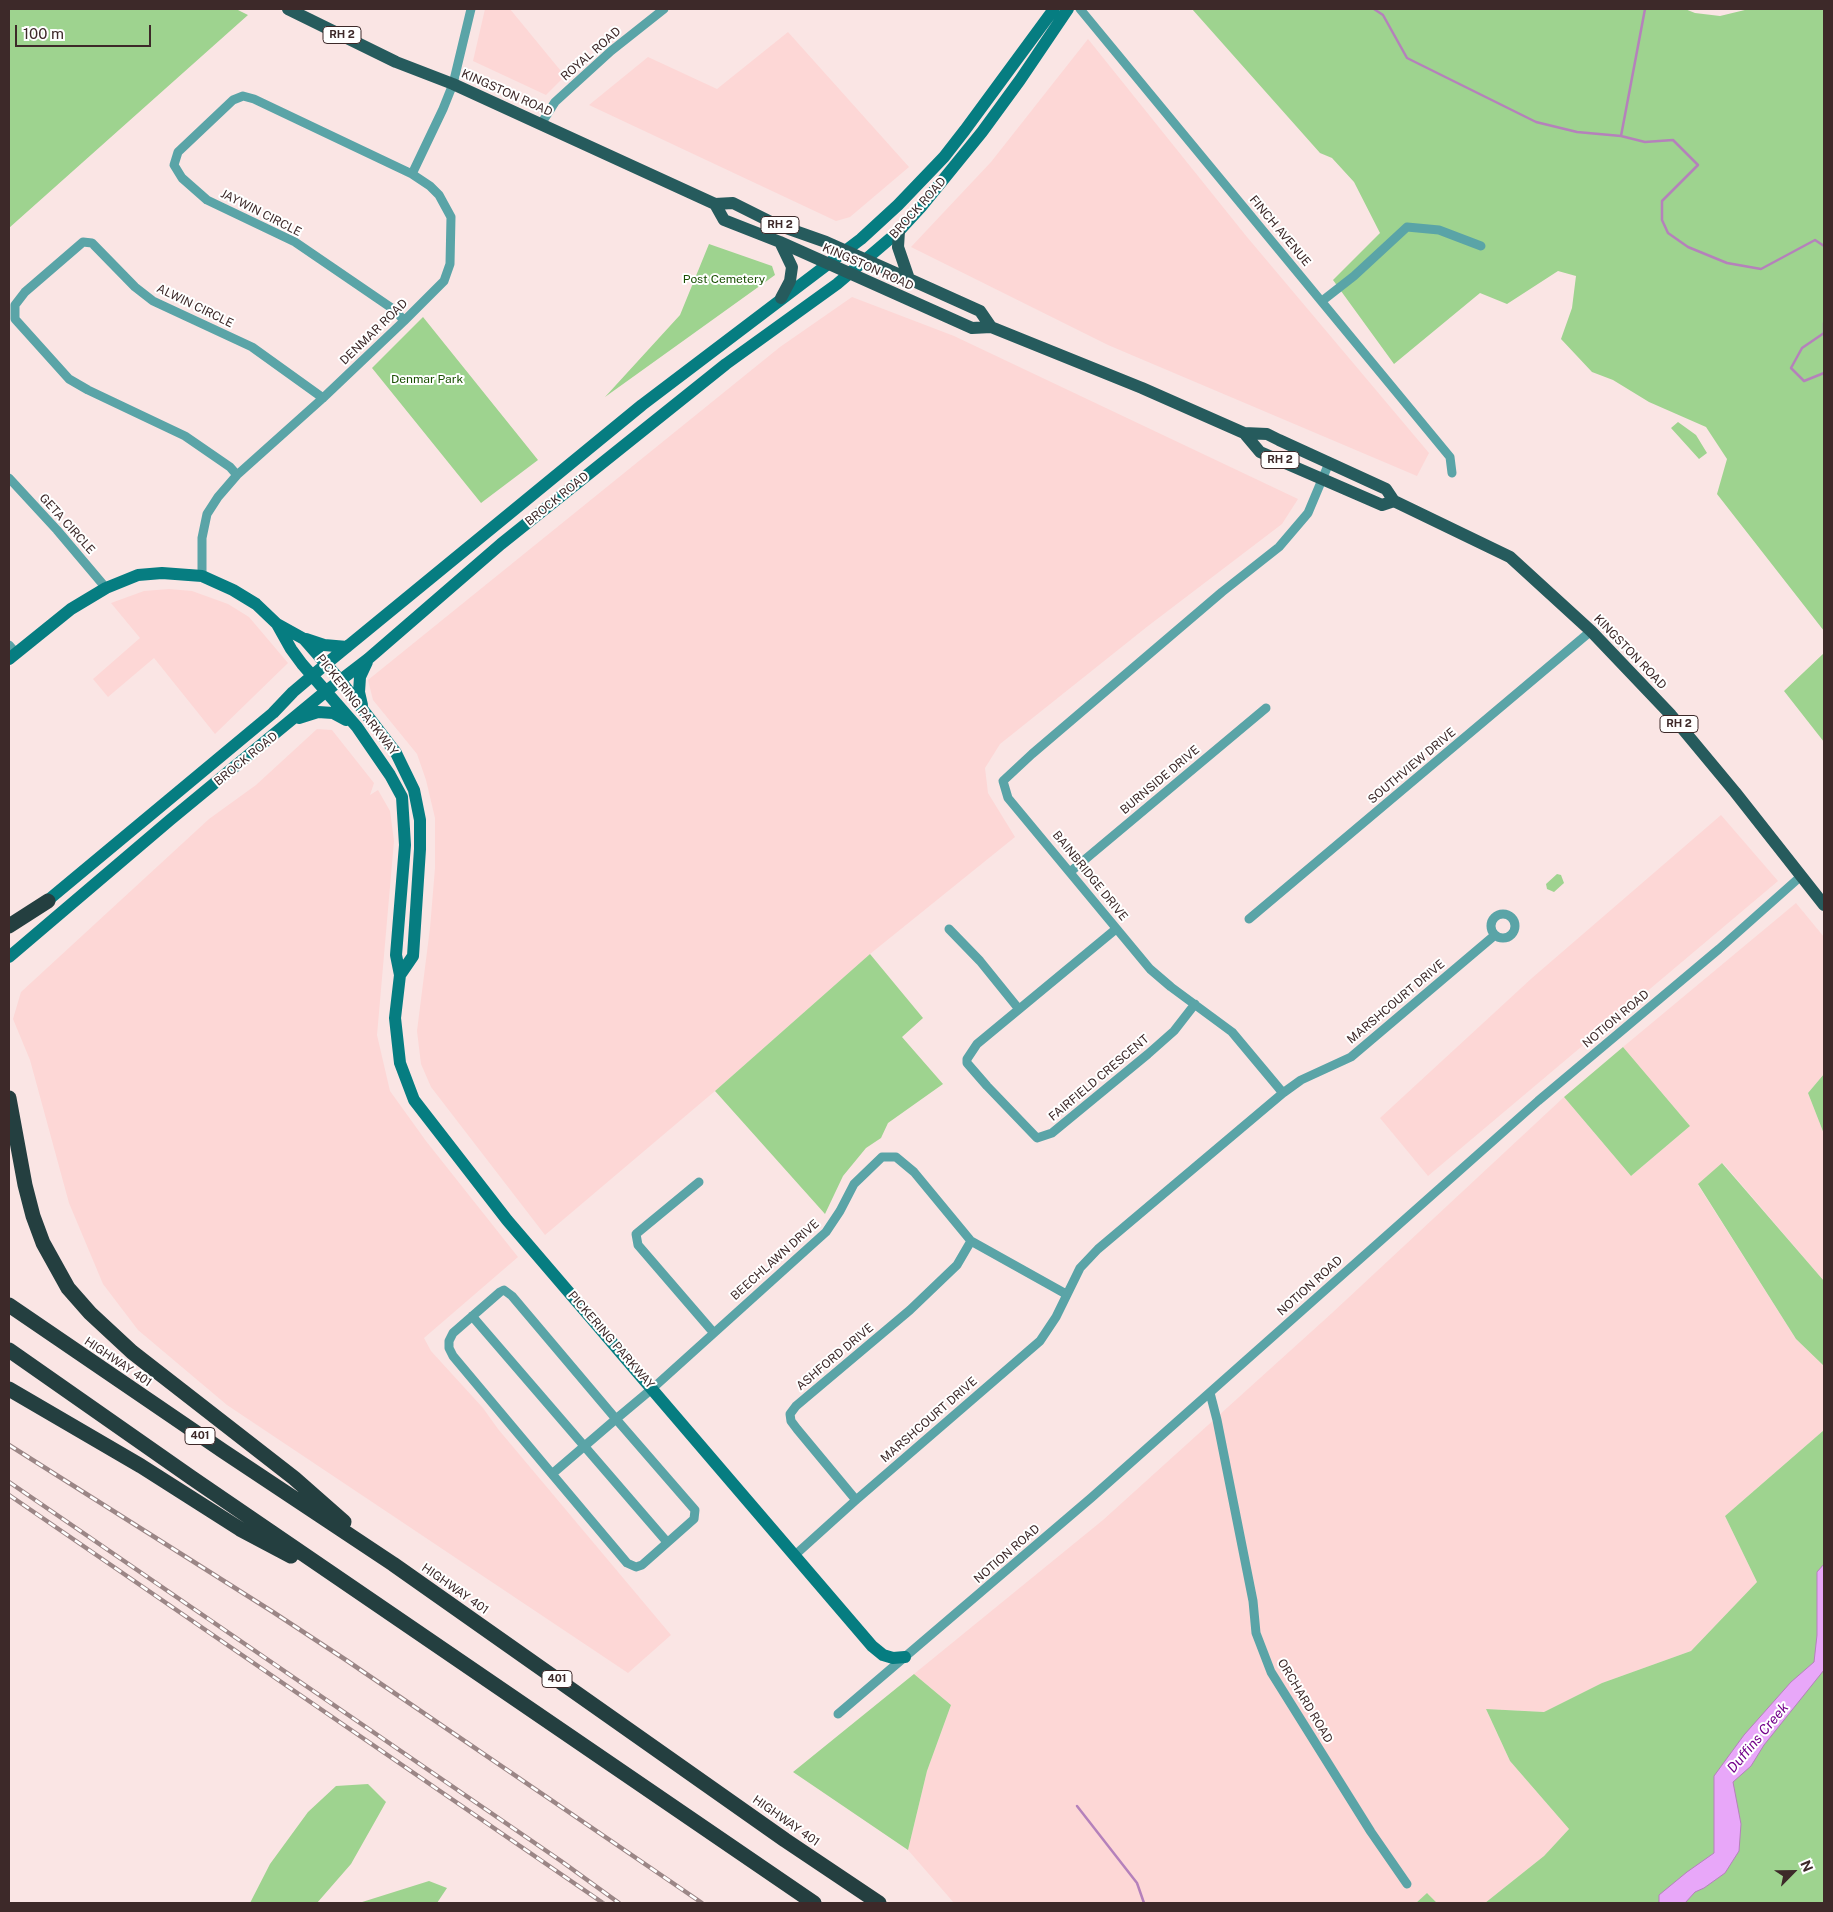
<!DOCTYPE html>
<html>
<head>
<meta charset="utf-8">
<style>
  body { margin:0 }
  #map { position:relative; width:1833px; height:1912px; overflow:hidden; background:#fae5e4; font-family:"Public Sans",sans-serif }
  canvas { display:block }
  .frame { position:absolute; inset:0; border:10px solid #3d2929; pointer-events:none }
  .north { position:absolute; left:1768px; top:1847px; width:50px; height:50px; -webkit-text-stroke:4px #fff; paint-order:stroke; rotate:67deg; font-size:14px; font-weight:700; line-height:20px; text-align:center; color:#3d2929 }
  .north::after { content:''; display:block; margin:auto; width:18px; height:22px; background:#3d2929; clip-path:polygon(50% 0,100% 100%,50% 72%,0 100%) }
  .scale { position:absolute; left:15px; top:25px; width:136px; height:22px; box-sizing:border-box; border:2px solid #3d2929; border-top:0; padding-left:6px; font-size:15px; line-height:18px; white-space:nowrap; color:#3d2929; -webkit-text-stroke:4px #fff; paint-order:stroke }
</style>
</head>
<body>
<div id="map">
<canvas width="1833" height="1912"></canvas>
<div class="frame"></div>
<div class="north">N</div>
<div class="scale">100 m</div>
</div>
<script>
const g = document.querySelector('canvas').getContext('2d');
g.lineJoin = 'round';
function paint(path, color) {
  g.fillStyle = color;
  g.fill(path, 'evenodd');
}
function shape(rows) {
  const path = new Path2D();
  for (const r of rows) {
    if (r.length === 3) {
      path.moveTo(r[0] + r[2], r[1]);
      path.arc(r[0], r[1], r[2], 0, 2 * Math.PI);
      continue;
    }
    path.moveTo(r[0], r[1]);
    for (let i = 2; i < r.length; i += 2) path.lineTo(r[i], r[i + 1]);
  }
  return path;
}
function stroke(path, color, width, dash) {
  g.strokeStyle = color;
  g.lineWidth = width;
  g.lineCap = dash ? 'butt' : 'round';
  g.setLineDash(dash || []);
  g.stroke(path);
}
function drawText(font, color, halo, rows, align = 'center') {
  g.font = font + ' "Public Sans",sans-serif';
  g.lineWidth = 4;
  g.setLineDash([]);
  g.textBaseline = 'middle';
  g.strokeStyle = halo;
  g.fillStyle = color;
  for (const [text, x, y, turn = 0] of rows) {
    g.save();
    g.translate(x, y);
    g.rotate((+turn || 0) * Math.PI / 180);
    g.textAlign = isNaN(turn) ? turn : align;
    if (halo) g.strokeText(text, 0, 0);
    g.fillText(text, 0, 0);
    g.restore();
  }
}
paint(shape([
  [485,9,510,9,565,76,546,95,473,61],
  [788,32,909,167,850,217,836,221,589,105,648,57,717,89],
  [1088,39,1247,237,1429,453,1417,476,1108,345,911,247,991,162],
  [852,297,954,336,1298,499,1282,524,1148,626,1000,744,985,768,988,793,1015,837,870,954,715,1091,545,1235,431,1087,421,1064,417,1031,430,928,435,868,435,818,426,780,417,754,373,700,368,680,780,347],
  [169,589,192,591,228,604,249,617,288,663,215,734,154,658,108,697,93,679,140,638,111,603,144,591],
  [317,729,332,730,374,783,370,795,378,790,390,811,394,841,377,1035,390,1091,426,1141,518,1257,424,1338,431,1351,483,1408,498,1429,671,1635,628,1673,227,1405,138,1330,103,1284,69,1203,30,1060,13,1019,21,992,209,819,256,785],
  [1721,815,1778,881,1428,1176,1380,1118,1532,978],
  [1796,903,1824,937,1824,1074,1808,1093,1824,1134,1824,1281,1723,1163,1698,1185,1796,1339,1824,1366,1824,1430,1725,1516,1757,1582,1691,1651,1602,1683,1544,1712,1486,1709,1510,1761,1569,1829,1544,1856,1485,1903,1437,1903,1427,1893,1416,1903,954,1903,908,1850,927,1771,951,1705,914,1674,1103,1520,1332,1313,1564,1097,1631,1176,1690,1126,1623,1047]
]), '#fdd7d6');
paint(shape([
  [9,9,236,9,248,15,9,228],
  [1192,9,1685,9,1695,13,1720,16,1749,9,1824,9,1824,631,1717,494,1727,459,1706,427,1649,402,1613,380,1592,372,1561,339,1572,308,1576,276,1558,271,1507,304,1480,293,1394,364,1333,280,1380,233,1354,182,1332,158,1320,153],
  [709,244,772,266,775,275,605,397,680,315],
  [423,317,538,460,481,503,372,368],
  [1678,422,1696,435,1707,453,1699,459,1671,428],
  [1824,653,1824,742,1784,691],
  [1557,874,1561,875,1564,883,1554,892,1547,889,1546,884],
  [870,954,923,1018,902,1037,943,1084,888,1123,881,1138,866,1148,843,1176,825,1214,715,1091],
  [1623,1047,1690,1126,1631,1176,1564,1097],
  [1824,1074,1824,1134,1808,1093],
  [1722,1163,1824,1281,1824,1366,1796,1339,1698,1184],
  [1824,1430,1824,1903,1485,1903,1544,1856,1569,1829,1510,1761,1486,1709,1544,1712,1602,1683,1691,1651,1757,1582,1725,1516],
  [914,1674,951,1705,927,1771,908,1850,793,1772],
  [368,1784,386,1802,351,1864,317,1903,250,1903,270,1864,308,1812,336,1786],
  [429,1881,447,1888,437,1903,359,1903],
  [1427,1893,1437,1903,1416,1903]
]), '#9ed38f');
const water = shape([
  [1824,1564,1824,1670,1764,1745,1751,1766,1733,1782,1741,1824,1739,1851,1725,1873,1704,1888,1695,1892,1685,1903,1659,1903,1659,1895,1687,1872,1714,1853,1714,1776,1744,1735,1791,1682,1814,1662,1817,1635,1817,1572,1824,1564]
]);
paint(water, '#e8a7f9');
stroke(water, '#b581bb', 1);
stroke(shape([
  [1374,9,1383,15,1407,58,1536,122,1577,132,1621,136,1645,142,1673,140,1698,165,1662,201,1662,220,1668,233,1688,247,1727,263,1761,269,1815,240,1824,246],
  [1621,136,1645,9],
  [1824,323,1824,333,1802,348,1791,368,1804,381,1824,373],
  [1077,1806,1137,1883,1144,1903]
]), '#b581bb', 2.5);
stroke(shape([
  [1080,9,1450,457,1452,473],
  [541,124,555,102,611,51,664,9],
  [412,174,443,109,453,84,471,9],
  [1322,301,1354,276,1407,227,1439,230,1481,246],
  [237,475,230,467,185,436,88,390,69,379,15,319,15,305,25,292,83,242,92,243,135,287,153,301,252,347,323,398],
  [9,478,57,530,106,588],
  [202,576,202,538,207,514,218,497,237,475,323,398,404,321,444,281,450,264,451,217,439,195,430,186,412,174,254,99,243,96,233,100,178,152,174,165,182,178,207,200,295,242,396,311,404,321],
  [9,645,16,653],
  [1070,872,1266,708],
  [1503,926,12],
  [1249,919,1591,631],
  [949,929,980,961,1018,1008],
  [1116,929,977,1044,967,1059,967,1063,987,1086,1037,1138,1052,1133,1148,1054,1174,1031,1195,1004],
  [1283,1093,1301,1080,1351,1057,1495,935],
  [699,1182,636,1234,638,1245,713,1332],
  [472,1316,667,1542],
  [1210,1393,1217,1420,1253,1601,1256,1633,1271,1672,1371,1832,1407,1884],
  [552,1474,627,1563,636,1567,642,1565,694,1519,695,1510,616,1419,512,1296,504,1290,500,1292,453,1333,449,1341,449,1348,453,1356,552,1474,616,1419,653,1388,826,1232,840,1211,854,1184,882,1157,896,1157,914,1172,971,1241,1066,1294],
  [856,1500,797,1429,791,1421,790,1414,796,1406,910,1310,957,1265,971,1241],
  [795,1555,856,1500,1040,1341,1056,1317,1080,1268,1098,1249,1283,1093,1232,1032,1171,987,1150,969,1008,798,1003,781,1032,754,1222,592,1279,547,1308,513,1329,463],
  [838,1714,1091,1498,1538,1101,1719,949,1800,877]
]), '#5aa4a7', 9);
stroke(shape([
  [277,624,291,649,302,664,357,727,390,775,402,797,405,845,396,955,400,975,395,1018,400,1063,414,1100,507,1220,872,1646,883,1655,893,1658,905,1657],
  [306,639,324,645,347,647],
  [9,659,71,609,106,588,138,575,162,573,202,576,233,590,256,604,277,624,304,639,340,680,396,753,414,790,420,820,420,849,413,956,400,975],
  [362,705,359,692,360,677,367,662],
  [299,718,318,712,333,713,346,720],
  [41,906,273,713,293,692,326,664,642,405,861,239,898,205,944,157,965,130,1054,9],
  [9,957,170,820,325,692,368,659,501,544,726,364,837,284,899,231,921,207,982,132,1020,80,1068,9]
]), '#067d81', 12);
stroke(shape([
  [288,9,396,62,453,84,715,204,733,203,775,224,826,242,909,279,980,311,991,327],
  [715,204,724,220,780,242,972,328,991,327,1142,388,1244,433,1267,434,1279,440,1386,489,1394,501,1510,557,1591,631,1671,715,1735,792,1824,905],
  [899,231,898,247,909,279],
  [780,242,792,267,790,281,781,298],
  [1244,433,1260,452,1382,505,1394,501]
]), '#265b5d', 12);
stroke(shape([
  [9,926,48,901],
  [9,1098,25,1185,33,1216,43,1243,68,1288,90,1313,132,1352,294,1478,344,1522],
  [9,1305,223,1451,393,1564,785,1840,879,1903],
  [9,1350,192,1478,814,1903],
  [9,1389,141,1466,240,1529,291,1556]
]), '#243f40', 15);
const rail = shape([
  [9,1445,273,1612,346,1660,702,1903],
  [9,1482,561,1861,619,1903],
  [9,1495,603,1903]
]);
stroke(rail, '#9b8686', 4.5);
stroke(rail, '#fff', 2.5, [8]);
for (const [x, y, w] of [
  [342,35,38],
  [780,225,38],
  [1280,460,38],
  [1679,724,38],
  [200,1436,30],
  [557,1679,30]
]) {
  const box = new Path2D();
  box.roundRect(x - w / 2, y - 8.5, w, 17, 4);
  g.fillStyle = '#fff';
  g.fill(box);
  stroke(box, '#3d2929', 1);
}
drawText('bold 11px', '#3d2929', null, [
  ["RH 2",342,35],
  ["RH 2",780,225],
  ["RH 2",1280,460],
  ["RH 2",1679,724],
  ["401",200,1436],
  ["401",557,1679]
]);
drawText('12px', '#3d2929', '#fff', [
  ["ROYAL ROAD",591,54,-41],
  ["KINGSTON ROAD",507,93,24],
  ["BROCK ROAD",918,208,-48],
  ["JAYWIN CIRCLE",261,213,27],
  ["FINCH AVENUE",1280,231,50],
  ["KINGSTON ROAD",868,267,24],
  ["ALWIN CIRCLE",195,306,26],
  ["DENMAR ROAD",374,332,-44],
  ["BROCK ROAD",557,499,-39],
  ["GETA CIRCLE",67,524,48],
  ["KINGSTON ROAD",1630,652,46],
  ["PICKERING PARKWAY",357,705,52],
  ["BROCK ROAD",246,759,-39],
  ["SOUTHVIEW DRIVE",1412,766,-40],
  ["BURNSIDE DRIVE",1160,780,-40],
  ["BAINBRIDGE DRIVE",1090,876,51],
  ["MARSHCOURT DRIVE",1396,1002,-40],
  ["NOTION ROAD",1616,1019,-40],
  ["FAIRFIELD CRESCENT",1099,1078,-40],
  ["BEECHLAWN DRIVE",775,1260,-42],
  ["NOTION ROAD",1310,1286,-42],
  ["PICKERING PARKWAY",611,1340,49],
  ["ASHFORD DRIVE",835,1357,-40],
  ["HIGHWAY 401",118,1362,34],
  ["MARSHCOURT DRIVE",929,1420,-41],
  ["NOTION ROAD",1007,1554,-41],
  ["HIGHWAY 401",455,1589,35],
  ["ORCHARD ROAD",1305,1701,59],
  ["HIGHWAY 401",786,1821,35]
]);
drawText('12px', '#195003', '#fff', [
  ["Post Cemetery",724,279],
  ["Denmar Park",427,379]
]);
drawText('italic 14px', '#74038b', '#fff', [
  ["Duffins Creek",1758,1738,-50]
]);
</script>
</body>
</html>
